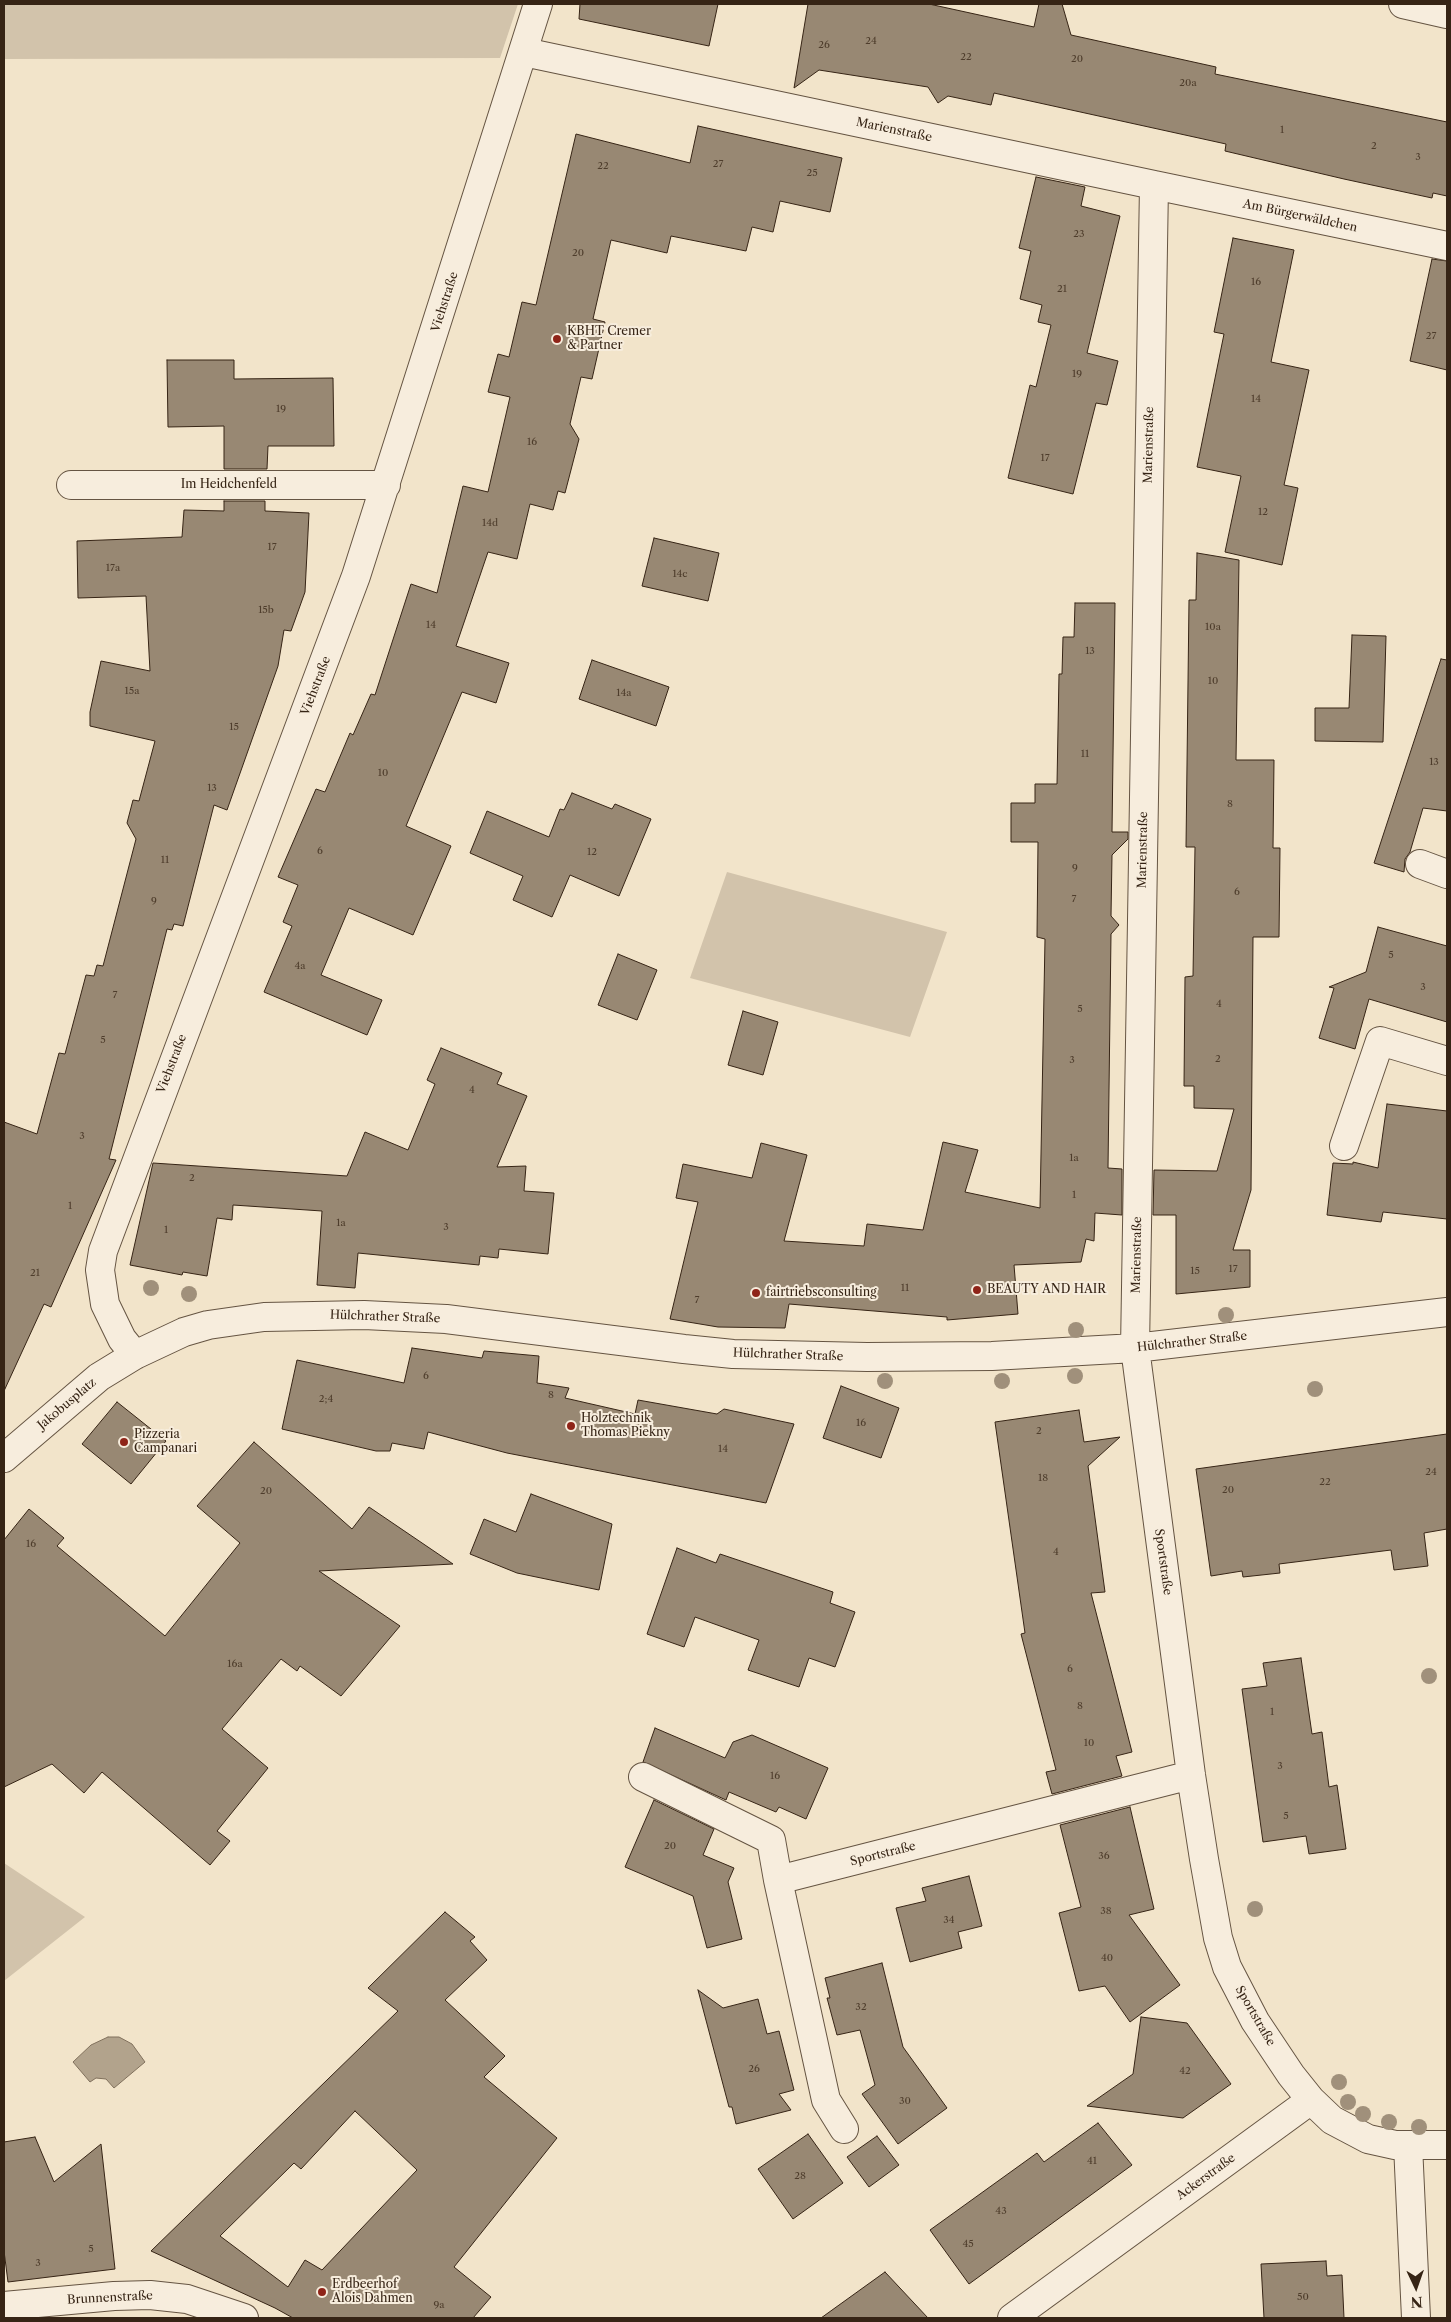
<!DOCTYPE html>
<html>
<head>
<meta charset="utf-8">
<style>
  body { margin:0 }
  #map { position:relative; width:1451px; height:2322px; overflow:hidden; background:#f2e4ca; font-family:"Libre Caslon Text",serif }
  canvas { display:block }
  .frame { position:absolute; inset:0; border:5px solid #362415; pointer-events:none }
  .north { position:absolute; left:1391px; top:2262px; width:50px; height:50px; -webkit-text-stroke:4px #f7eddd; paint-order:stroke; rotate:177deg; font-size:14px; font-weight:700; line-height:20px; text-align:center; color:#362415 }
  .north::after { content:''; display:block; margin:auto; width:18px; height:22px; background:#362415; clip-path:polygon(50% 0,100% 100%,50% 72%,0 100%) }
</style>
</head>
<body>
<div id="map">
<canvas width="1451" height="2322"></canvas>
<div class="frame"></div>
<div class="north">N</div>
</div>
<script>
const g = document.querySelector('canvas').getContext('2d');
g.lineJoin = 'round';
function paint(path, color) {
  g.fillStyle = color;
  g.fill(path, 'evenodd');
}
function shape(rows) {
  const path = new Path2D();
  for (const r of rows) {
    path.moveTo(r[0], r[1]);
    for (let i = 2; i < r.length; i += 2) path.lineTo(r[i], r[i + 1]);
  }
  return path;
}
function stroke(path, color, width, dash) {
  g.strokeStyle = color;
  g.lineWidth = width;
  g.lineCap = dash ? 'butt' : 'round';
  g.setLineDash(dash || []);
  g.stroke(path);
}
function drawText(font, color, halo, rows, align = 'center') {
  g.font = font + ' "Libre Caslon Text",serif';
  g.lineWidth = 4;
  g.setLineDash([]);
  g.textBaseline = 'middle';
  g.strokeStyle = halo;
  g.fillStyle = color;
  for (const [text, x, y, turn = 0] of rows) {
    g.save();
    g.translate(x, y);
    g.rotate((+turn || 0) * Math.PI / 180);
    g.textAlign = isNaN(turn) ? turn : align;
    if (halo) g.strokeText(text, 0, 0);
    g.fillText(text, 0, 0);
    g.restore();
  }
}
paint(shape([
  [4,4,518,4,500,58,4,59],
  [727,872,947,932,910,1037,690,978],
  [4,1863,85,1917,4,1981]
]), '#d2c3ab');
const water = shape([
  [108,2037,119,2037,132,2044,145,2062,114,2088,106,2079,96,2078,90,2082,73,2062,91,2045,108,2037]
]);
paint(water, '#b2a38c');
stroke(water, '#80705c', 1);
const building = shape([
  [580,4,718,4,709,46,579,19,580,4],
  [808,4,929,4,1034,27,1039,4,1062,4,1071,35,1216,67,1215,74,1447,122,1447,196,1433,193,1432,198,1344,179,1225,151,1226,144,994,93,991,105,948,96,938,103,928,87,819,70,794,88,808,4],
  [698,126,842,158,830,212,780,201,773,232,752,227,746,251,671,236,667,253,611,240,593,319,605,322,592,379,581,377,570,424,579,439,565,493,558,491,553,510,530,504,517,559,488,552,456,646,509,663,496,703,462,692,406,826,451,846,413,935,349,908,321,975,382,1000,367,1035,264,992,292,926,283,922,298,885,278,877,316,789,325,792,350,733,353,735,371,694,375,695,411,584,437,593,463,486,488,492,510,397,488,392,498,354,509,357,522,302,536,305,576,134,690,163,698,126],
  [1036,177,1085,187,1081,206,1120,216,1087,353,1118,361,1107,405,1096,403,1073,494,1008,478,1030,385,1036,387,1051,325,1038,322,1042,305,1020,299,1031,251,1019,248,1036,177],
  [1233,238,1294,250,1271,362,1309,370,1284,485,1298,488,1282,565,1225,552,1241,476,1197,467,1224,334,1214,332,1233,238],
  [1432,259,1447,261,1447,370,1410,361,1432,259],
  [167,360,234,360,234,379,333,378,334,446,268,446,267,469,224,469,224,426,168,427,167,360],
  [224,501,265,501,265,511,309,513,305,592,291,631,284,630,278,666,227,810,214,805,183,926,174,924,172,930,167,929,109,1159,116,1160,51,1307,44,1304,4,1391,4,1122,37,1134,59,1053,65,1054,86,975,94,976,97,965,103,966,136,839,127,823,133,800,139,801,155,741,90,726,90,712,101,661,150,671,146,596,78,598,77,541,182,537,184,510,224,511,224,501],
  [654,538,719,553,708,601,642,586,654,538],
  [1197,553,1239,560,1236,760,1274,760,1273,848,1280,848,1279,937,1253,937,1251,1190,1233,1250,1250,1250,1250,1287,1176,1294,1176,1215,1153,1215,1154,1170,1217,1171,1234,1109,1194,1108,1194,1086,1184,1086,1185,977,1193,976,1195,847,1186,847,1189,600,1196,600,1197,553],
  [1075,603,1115,603,1112,832,1128,832,1128,839,1112,855,1111,916,1119,925,1111,934,1108,1168,1122,1169,1122,1215,1095,1213,1094,1241,1086,1239,1081,1262,1014,1265,1018,1314,947,1320,947,1317,789,1304,785,1328,718,1327,670,1319,698,1202,676,1198,683,1164,752,1178,761,1143,807,1155,784,1241,864,1246,867,1224,923,1230,943,1142,978,1150,965,1192,1040,1208,1045,939,1037,937,1038,842,1011,842,1011,803,1035,803,1035,784,1057,784,1059,674,1062,674,1063,637,1074,637,1075,603],
  [1352,635,1386,636,1383,742,1315,741,1315,708,1349,708,1352,635],
  [1441,659,1447,660,1447,811,1423,808,1410,852,1405,859,1404,872,1374,863,1441,659],
  [592,660,669,687,656,726,579,699,592,660],
  [572,793,612,809,615,804,651,819,619,896,570,875,552,917,513,900,523,876,470,853,487,811,549,837,560,809,564,810,572,793],
  [1378,927,1447,946,1447,1022,1369,999,1355,1049,1319,1038,1334,988,1329,987,1366,972,1378,927],
  [618,954,657,970,637,1020,598,1005,618,954],
  [743,1011,778,1022,763,1075,728,1065,743,1011],
  [441,1048,502,1073,497,1084,527,1096,497,1167,526,1166,524,1191,554,1193,548,1254,499,1249,498,1258,480,1256,479,1265,358,1253,355,1288,317,1285,322,1211,233,1205,232,1220,217,1218,207,1276,183,1272,182,1275,130,1265,153,1163,347,1176,365,1132,408,1150,435,1084,427,1080,441,1048],
  [1387,1104,1447,1111,1447,1219,1383,1212,1381,1222,1327,1215,1333,1163,1353,1164,1353,1162,1378,1168,1387,1104],
  [412,1348,482,1358,484,1351,539,1356,537,1383,569,1388,565,1398,635,1414,638,1400,717,1414,724,1409,794,1424,766,1503,507,1453,428,1432,424,1449,392,1443,390,1451,376,1451,282,1429,297,1360,404,1383,412,1348],
  [841,1386,899,1408,881,1458,823,1438,841,1386],
  [117,1402,166,1441,131,1484,82,1444,117,1402],
  [1079,1410,1084,1442,1120,1437,1088,1466,1105,1592,1091,1593,1132,1752,1116,1756,1122,1776,1052,1794,1046,1772,1056,1770,1021,1634,1025,1633,995,1422,1079,1410],
  [1447,1434,1447,1529,1424,1533,1428,1566,1394,1570,1391,1550,1279,1564,1280,1573,1243,1577,1242,1571,1211,1576,1196,1469,1447,1434],
  [254,1442,352,1529,369,1507,453,1564,319,1571,400,1626,341,1696,300,1666,297,1671,281,1659,222,1729,268,1768,217,1831,230,1841,210,1865,102,1772,84,1793,52,1764,4,1787,4,1540,29,1509,64,1538,57,1546,165,1636,240,1543,197,1506,254,1442],
  [531,1494,612,1524,599,1590,517,1573,470,1554,484,1519,516,1532,531,1494],
  [677,1548,716,1563,720,1554,833,1592,830,1603,855,1612,835,1667,809,1658,799,1687,748,1670,759,1640,695,1617,684,1647,647,1634,677,1548],
  [1301,1658,1312,1734,1322,1732,1329,1787,1337,1785,1346,1849,1309,1854,1306,1836,1263,1842,1242,1689,1267,1686,1263,1663,1301,1658],
  [655,1728,725,1758,733,1742,752,1735,828,1768,806,1819,779,1807,776,1812,729,1792,726,1800,643,1762,655,1728],
  [654,1800,714,1829,703,1855,734,1868,728,1882,742,1939,707,1948,693,1896,625,1867,654,1800],
  [1130,1807,1154,1909,1129,1915,1180,1985,1130,2022,1105,1986,1079,1991,1059,1913,1081,1907,1060,1825,1130,1807],
  [969,1876,982,1926,958,1932,962,1948,910,1962,896,1908,926,1901,922,1888,969,1876],
  [445,1912,475,1937,470,1941,487,1960,445,2000,505,2056,484,2077,557,2138,454,2267,491,2297,473,2318,293,2318,275,2308,151,2251,398,2011,368,1988,445,1912],
  [355,2111,417,2170,322,2270,305,2260,288,2287,220,2236,294,2163,301,2169,355,2111],
  [882,1963,903,2047,947,2108,898,2144,862,2094,875,2085,860,2030,837,2035,827,1998,830,1998,825,1978,882,1963],
  [698,1990,723,2008,758,1999,767,2034,779,2031,794,2090,779,2094,791,2110,736,2124,732,2107,729,2107,698,1990],
  [1141,2017,1187,2023,1231,2084,1183,2118,1087,2106,1133,2074,1141,2017],
  [1098,2123,1132,2165,969,2284,930,2230,1037,2153,1044,2162,1098,2123],
  [808,2134,843,2183,793,2219,758,2169,808,2134],
  [877,2136,899,2165,869,2187,847,2157,877,2136],
  [35,2137,54,2182,101,2144,115,2269,8,2282,4,2251,4,2142,35,2137],
  [1326,2261,1327,2276,1342,2275,1344,2318,1264,2318,1261,2264,1326,2261],
  [885,2272,928,2318,821,2318,885,2272]
]);
paint(building, '#988873');
stroke(building, '#362415', 1);
const minor = shape([
  [1403,4,1447,14],
  [524,52,1154,185,1135,1348,1191,1775,1204,1859,1218,1938,1227,1967,1255,2021,1291,2075,1311,2100],
  [1154,185,1447,246],
  [71,485,386,485],
  [1420,864,1447,874],
  [1344,1146,1380,1041,1447,1061],
  [135,1355,122,1339,105,1304,100,1270,103,1251,356,576,538,4],
  [4,1458,99,1377,135,1355,184,1332,208,1325,264,1317,364,1315,446,1319,684,1349,733,1354,867,1357,992,1356,1135,1348,1447,1312],
  [643,1777,771,1840,778,1880,1191,1775],
  [778,1880,826,2100,844,2129],
  [1408,2145,1416,2318],
  [4,2306,114,2296,150,2295,187,2299,244,2318],
  [1012,2318,1311,2100,1332,2120,1368,2139,1395,2145,1447,2145]
]);
stroke(minor, '#655442', 30);
stroke(minor, '#f7eddd', 28);
g.fillStyle = '#a0907b';
for (const [x, y] of [
  [151,1288],
  [189,1294],
  [1226,1315],
  [1076,1330],
  [1075,1376],
  [885,1381],
  [1002,1381],
  [1315,1389],
  [1429,1676],
  [1255,1909],
  [1339,2082],
  [1348,2102],
  [1363,2114],
  [1389,2122],
  [1419,2127]
]) {
  g.beginPath();
  g.arc(x, y, 8, 0, 2 * Math.PI);
  g.fill();
}
for (const [x, y, r, color] of [
  [557,339,5,"#8f2418"],
  [977,1290,5,"#8f2418"],
  [756,1293,5,"#8f2418"],
  [571,1426,5,"#8f2418"],
  [124,1442,5,"#8f2418"],
  [322,2292,5,"#8f2418"]
]) {
  const dot = new Path2D();
  dot.arc(x, y, r, 0, 2 * Math.PI);
  g.fillStyle = color;
  g.fill(dot);
  stroke(dot, '#f7eddd', 2);
}
drawText('10px', '#4e3d2c', null, [
  ["24",871,41],
  ["26",824,45],
  ["22",966,57],
  ["20",1077,59],
  ["20a",1188,83],
  ["1",1282,130],
  ["2",1374,146],
  ["3",1418,157],
  ["27",718,164],
  ["22",603,166],
  ["25",812,173],
  ["23",1079,234],
  ["20",578,253],
  ["16",1256,282],
  ["21",1062,289],
  ["27",1431,336],
  ["19",1077,374],
  ["14",1256,399],
  ["19",281,409],
  ["16",532,442],
  ["17",1045,458],
  ["12",1263,512],
  ["14d",490,523],
  ["17",272,547],
  ["17a",113,568],
  ["14c",680,574],
  ["15b",266,610],
  ["14",431,625],
  ["10a",1213,627],
  ["13",1090,651],
  ["10",1213,681],
  ["15a",132,691],
  ["14a",624,693],
  ["15",234,727],
  ["11",1085,754],
  ["13",1434,762],
  ["10",383,773],
  ["13",212,788],
  ["8",1230,804],
  ["6",320,851],
  ["12",592,852],
  ["11",165,860],
  ["9",1075,868],
  ["6",1237,892],
  ["7",1074,899],
  ["9",154,901],
  ["5",1391,955],
  ["4a",300,966],
  ["3",1423,987],
  ["7",115,995],
  ["4",1219,1004],
  ["5",1080,1009],
  ["5",103,1040],
  ["2",1218,1059],
  ["3",1072,1060],
  ["4",472,1090],
  ["3",82,1136],
  ["1a",1074,1158],
  ["2",192,1178],
  ["1",1074,1195],
  ["1",70,1206],
  ["1a",341,1223],
  ["3",446,1227],
  ["1",166,1230],
  ["17",1233,1269],
  ["15",1195,1271],
  ["21",35,1273],
  ["11",905,1288],
  ["7",697,1300],
  ["6",426,1376],
  ["8",551,1395],
  ["2;4",326,1399],
  ["16",861,1423],
  ["2",1039,1431],
  ["14",723,1449],
  ["24",1431,1472],
  ["18",1043,1478],
  ["22",1325,1482],
  ["20",1228,1490],
  ["20",266,1491],
  ["16",31,1544],
  ["4",1056,1552],
  ["16a",235,1664],
  ["6",1070,1669],
  ["8",1080,1706],
  ["1",1272,1712],
  ["10",1089,1743],
  ["3",1280,1766],
  ["16",775,1776],
  ["5",1286,1816],
  ["20",670,1846],
  ["36",1104,1856],
  ["38",1106,1911],
  ["34",949,1920],
  ["40",1107,1958],
  ["32",861,2007],
  ["26",754,2069],
  ["42",1185,2071],
  ["30",905,2101],
  ["41",1092,2161],
  ["28",800,2176],
  ["43",1001,2211],
  ["45",968,2244],
  ["5",91,2249],
  ["3",38,2263],
  ["50",1303,2297],
  ["9a",439,2305]
]);
drawText('12px', '#362415', '#f7eddd', [
  ["Marienstraße",894,130,12],
  ["Am Bürgerwäldchen",1300,216,12],
  ["Viehstraße",445,302,-72],
  ["Marienstraße",1149,445,-89],
  ["Im Heidchenfeld",229,485],
  ["Viehstraße",316,686,-69],
  ["Marienstraße",1143,850,-89],
  ["Viehstraße",172,1064,-69],
  ["Marienstraße",1137,1255,-89],
  ["Hülchrather Straße",385,1317,2],
  ["Hülchrather Straße",1192,1342,-6],
  ["Hülchrather Straße",788,1355,2],
  ["Jakobusplatz",67,1404,-40],
  ["Sportstraße",1163,1562,82],
  ["Sportstraße",883,1854,-14],
  ["Sportstraße",1255,2016,60],
  ["Ackerstraße",1206,2177,-36],
  ["Brunnenstraße",110,2298,-3]
]);
drawText('12px', '#362415', '#f7eddd', [
  ["KBHT Cremer",567,332],
  ["& Partner",567,346],
  ["BEAUTY AND HAIR",987,1290],
  ["fairtriebsconsulting",766,1293],
  ["Holztechnik",581,1419],
  ["Thomas Piekny",581,1433],
  ["Pizzeria",134,1435],
  ["Campanari",134,1449],
  ["Erdbeerhof",332,2285],
  ["Alois Dahmen",332,2299]
], 'left');
</script>
</body>
</html>
